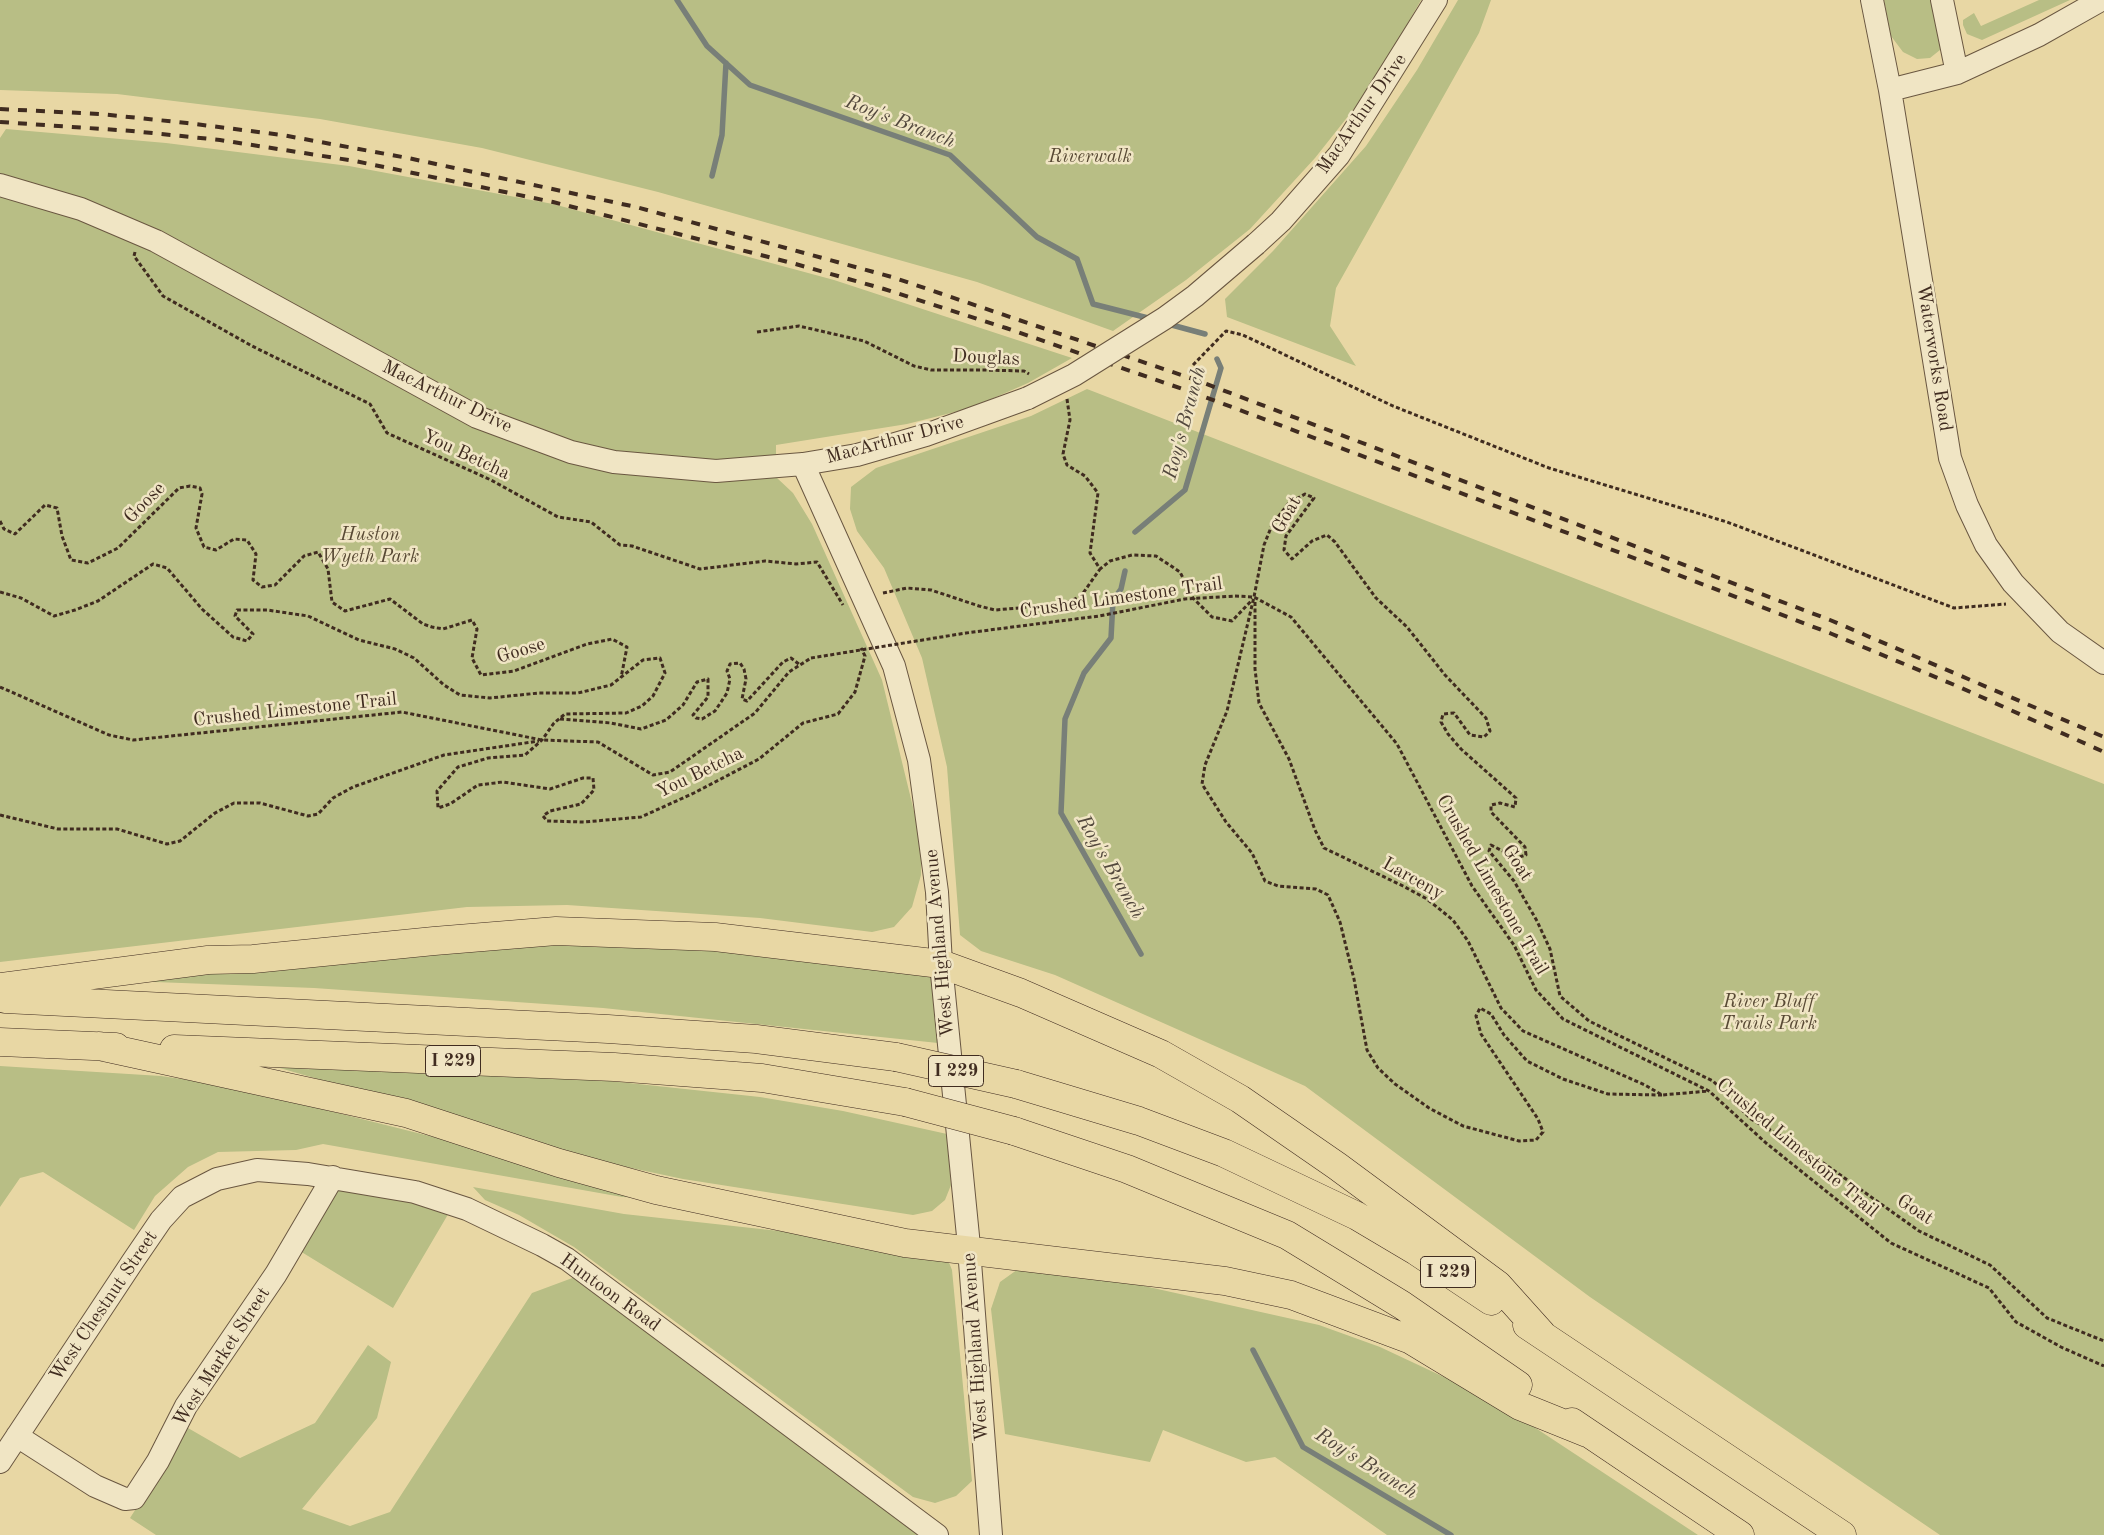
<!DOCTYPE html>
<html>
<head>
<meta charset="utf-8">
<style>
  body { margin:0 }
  canvas { display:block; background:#e8d7a4 }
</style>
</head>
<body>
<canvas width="2104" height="1535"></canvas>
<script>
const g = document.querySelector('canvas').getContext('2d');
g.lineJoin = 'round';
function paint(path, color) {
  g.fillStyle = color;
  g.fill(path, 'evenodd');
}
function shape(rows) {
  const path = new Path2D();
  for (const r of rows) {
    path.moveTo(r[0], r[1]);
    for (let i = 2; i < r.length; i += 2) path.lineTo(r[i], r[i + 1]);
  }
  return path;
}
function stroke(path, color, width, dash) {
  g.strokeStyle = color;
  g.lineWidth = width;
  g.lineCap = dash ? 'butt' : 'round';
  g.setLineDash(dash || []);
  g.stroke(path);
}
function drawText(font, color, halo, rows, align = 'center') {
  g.font = font + ' "Old Standard TT",serif';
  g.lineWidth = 5;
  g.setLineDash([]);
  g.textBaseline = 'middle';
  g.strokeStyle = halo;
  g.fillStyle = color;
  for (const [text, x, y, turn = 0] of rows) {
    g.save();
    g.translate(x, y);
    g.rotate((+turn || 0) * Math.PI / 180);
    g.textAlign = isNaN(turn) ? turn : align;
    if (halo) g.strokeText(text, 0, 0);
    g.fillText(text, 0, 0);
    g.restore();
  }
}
paint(shape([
  [0,0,1421,0,1372,86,1315,158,1250,229,1186,280,1113,331,977,282,658,192,482,148,320,119,117,94,0,90],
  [1458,0,1491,0,1479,33,1336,288,1330,326,1356,366,1227,317,1225,299,1273,251,1366,146,1417,70],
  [1884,0,1933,0,1938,18,1940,50,1930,58,1917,59,1903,52,1891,36],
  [2039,0,2070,0,1982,40,1967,34,1963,25,1963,20,1974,13,1981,26],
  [6,129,166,143,349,166,553,204,834,280,1072,358,1028,383,971,408,907,424,776,445,776,477,793,493,812,524,882,680,921,840,921,875,912,907,894,927,872,932,760,918,567,905,467,907,0,962,0,138],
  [1087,389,2104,784,2104,1535,1940,1535,1590,1297,1305,1086,1055,975,981,951,960,935,947,767,922,658,884,568,857,531,850,509,851,487,876,468,1031,416],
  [546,927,935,977,938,1043,603,1008,314,988,102,980],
  [0,1066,161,1076,230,1086,681,1199,622,1197,323,1144,296,1150,218,1152,188,1167,155,1196,134,1230,43,1172,20,1178,0,1207],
  [273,1066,610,1081,760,1097,843,1111,947,1134,951,1185,945,1200,932,1211,913,1215,683,1179,603,1162],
  [349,1183,450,1211,393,1308,295,1248,329,1193],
  [473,1187,624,1214,861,1240,946,1255,952,1270,972,1481,956,1496,935,1503,913,1497,574,1247,519,1215,485,1200],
  [1050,1265,1319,1325,1380,1347,1493,1400,1698,1535,1387,1535,1275,1457,1246,1462,1163,1430,1150,1462,1005,1434,991,1309,1000,1282,1021,1267],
  [575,1277,928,1535,156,1535,130,1518,188,1428,240,1458,315,1423,368,1345,391,1362,377,1418,302,1509,350,1526,390,1512,532,1293]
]), '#b8be85');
stroke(shape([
  [677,0,707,46,750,85,950,155,1037,237,1077,259,1093,304,1152,319],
  [712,176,722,135,726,63],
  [1168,324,1205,334],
  [1135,532,1185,490,1221,368,1217,359],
  [1125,571,1121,589,1113,600,1111,638,1084,673,1065,719,1061,813,1141,954],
  [1253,1350,1303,1447,1451,1535]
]), '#787f78', 5.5);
const minor = shape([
  [1872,0,1890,90,1950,458,1967,505,1986,545,2013,583,2060,632,2104,663],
  [1942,0,1957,73],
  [1890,90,1957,73,2039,35,2101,0],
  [0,185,81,209,156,241,477,417,571,452,614,462,716,471,803,464,857,455,926,435,1028,398],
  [1256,244,1281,221,1339,155,1436,0],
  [803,464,894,666,919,760,937,892,941,964,968,1236,991,1535],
  [17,1436,95,1486,125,1499,134,1498,158,1461,186,1406,276,1274,333,1177],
  [0,1462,133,1261,161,1220,182,1197,217,1179,257,1170,308,1174,415,1192,467,1209,542,1245,567,1259,937,1535]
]);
const highway = shape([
  [0,987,208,960,253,959,434,941,556,931,715,937,941,964,1021,993,1161,1054,1240,1099,1337,1166,1498,1285,1542,1334],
  [5,999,608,1029,756,1039,896,1057],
  [0,1042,116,1047],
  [99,1046,406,1113,559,1163,656,1190,905,1243,1225,1281,1291,1295,1411,1340,1520,1406,1587,1433],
  [174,1049,614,1067,762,1078,905,1102],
  [1016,1084,1139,1121,1224,1153,1357,1216,1416,1251,1491,1301],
  [1014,1131,1127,1169,1287,1235,1402,1305,1518,1385],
  [1527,1325,1842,1535],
  [1572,1422,1740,1535]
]);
stroke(minor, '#6a5741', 24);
stroke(highway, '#402c20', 29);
stroke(shape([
  [135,252,134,256,163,296,252,346,370,404,387,433,491,480,558,517,591,522,620,545,632,546,700,569,765,561,796,564,817,562,843,605],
  [757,332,799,326,864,341,914,366,931,370,983,370,1024,371,1029,374],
  [1193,365,1226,331,1243,335,1393,406,1549,468,1727,522,1954,608,2006,604],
  [1067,399,1070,420,1063,454,1067,465,1085,476,1098,493,1090,553,1100,569,1110,561,1132,555,1156,556,1180,572,1193,598,1212,617,1232,621,1253,599],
  [0,521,4,529,15,534,45,505,57,508,62,536,71,560,88,563,118,548,179,488,190,486,200,488,202,494,196,528,204,547,216,550,234,539,247,540,256,554,253,580,262,587,275,585,304,556,318,552,328,569,332,602,345,611,390,599,423,624,432,627,443,629,472,620,477,629,472,658,481,675,514,671,587,644,612,639,627,647,621,678],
  [0,592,21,598,54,616,75,610,98,601,153,564,167,568,202,609,233,637,247,641,253,634,235,616,237,610,267,610,308,616,359,640,395,649,414,658,444,685,460,695,490,698,539,693,578,693,611,685,643,660,660,658,665,673,653,696,642,706,626,713,565,714,554,723,542,740,525,755,488,758,458,767,437,791,438,808,450,804,478,785,503,782,550,789,583,778,593,778,594,790,581,804,550,811,543,816,547,821,584,822,641,817,694,793,759,759,803,723,838,714,855,692,865,656,861,648],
  [883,593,907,588,931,590,979,606,995,610,1065,604,1081,596,1100,569],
  [1235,596,1254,597,1291,617,1397,744,1472,886,1514,945,1536,990,1563,1019,1709,1091,1766,1143,1891,1243,1989,1288,2016,1322,2061,1347,2104,1366],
  [1255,602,1255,669,1259,703,1289,759,1315,830,1324,848,1403,886,1427,899,1453,920,1468,941,1501,1008,1523,1031,1645,1085,1662,1095,1709,1091],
  [0,687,109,735,133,740,402,712,542,740,598,742,653,775,670,772,755,713,789,672,811,658],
  [560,719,611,723,641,729,666,720,683,705,697,682,708,679,708,697,693,715,696,718,702,719,715,711,727,693,730,679,727,671,730,664,740,663,744,669,746,679,742,699,747,701,783,662,791,658,800,665],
  [0,815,58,829,117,829,167,844,180,841,215,813,234,803,260,803,308,816,318,814,333,798,353,787,444,755,539,741],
  [1662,1095,1608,1094,1563,1079,1527,1061,1504,1035,1491,1014,1480,1008,1476,1016,1481,1034,1538,1119,1543,1132,1536,1140,1519,1141,1463,1126,1429,1108,1395,1084,1378,1068,1367,1050,1354,979,1340,922,1328,895,1316,889,1278,886,1265,881,1252,853,1226,822,1202,784,1205,765,1227,711,1254,597,1264,545,1272,525,1288,504,1305,494,1314,498,1286,536,1284,550,1292,559,1312,541,1327,535,1335,542,1376,598,1407,627,1445,675,1486,718,1490,731,1484,737,1470,735,1454,713,1443,714,1441,722,1448,734,1461,749,1516,798,1515,807,1500,803,1491,805,1491,812,1525,847,1526,855,1516,858,1491,845,1489,851,1514,881,1537,921,1550,949,1560,996,1589,1021,1713,1081,1751,1119,1805,1150,1919,1231,1990,1265,2047,1318,2104,1341]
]), '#402c20', 3, [4, 2.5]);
stroke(minor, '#f0e5c4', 22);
stroke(highway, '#e8d7a4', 28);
stroke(shape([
  [0,109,100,114,187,123,282,135,408,158,636,207,892,277,1196,380,1830,620,2104,737],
  [0,122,132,131,220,140,355,161,553,202,792,263,884,289,1006,328,1197,394,1650,564,1832,634,1957,686,2104,752]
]), '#402c20', 4, [9, 9]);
const minorBridge = shape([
  [1028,398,1074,375,1165,318,1195,296,1256,244]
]);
const highwayBridge = shape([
  [896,1057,1016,1084],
  [905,1102,1014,1131]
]);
stroke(minorBridge, '#6a5741', 24, []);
stroke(highwayBridge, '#402c20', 29, []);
stroke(shape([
  [811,658,966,633,1099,616,1185,599,1235,596]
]), '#402c20', 3, [4, 2.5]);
stroke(minorBridge, '#f0e5c4', 22);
stroke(highwayBridge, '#e8d7a4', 28);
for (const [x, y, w] of [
  [453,1061,55],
  [956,1071,55],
  [1448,1272,55]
]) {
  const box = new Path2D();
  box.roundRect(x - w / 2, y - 15.5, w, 31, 4);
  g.fillStyle = '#f0e5c4';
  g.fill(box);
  stroke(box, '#402c20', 1);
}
drawText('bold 18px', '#402c20', null, [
  ["I 229",453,1061],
  ["I 229",956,1071],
  ["I 229",1448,1272]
]);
drawText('19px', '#402c20', '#f0e5c4', [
  ["MacArthur Drive",1362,114,-55],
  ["Douglas",986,358,3],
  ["Waterworks Road",1934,358,81],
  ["MacArthur Drive",447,397,26],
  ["MacArthur Drive",895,440,-15],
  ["You Betcha",466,455,25],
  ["Goose",145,503,-45],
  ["Goat",1287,515,-60],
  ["Crushed Limestone Trail",1121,598,-8],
  ["Goose",521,651,-17],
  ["Crushed Limestone Trail",295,710,-6],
  ["You Betcha",700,773,-26],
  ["Goat",1517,863,56],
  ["Larceny",1413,879,29],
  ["Crushed Limestone Trail",1492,885,60],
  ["West Highland Avenue",940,943,-95],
  ["Crushed Limestone Trail",1797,1148,40],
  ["Goat",1915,1210,33],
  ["Huntoon Road",610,1293,36],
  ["West Chestnut Street",104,1306,-56],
  ["West Highland Avenue",976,1347,-94],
  ["West Market Street",222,1357,-57]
]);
drawText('italic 19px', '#584934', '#f0e5c4', [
  ["Riverwalk",1090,157],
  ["Huston",370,535],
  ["Wyeth Park",370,557],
  ["River Bluff",1769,1002],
  ["Trails Park",1769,1024]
]);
drawText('italic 20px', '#53483d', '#f0e5c4', [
  ["Roy's Branch",900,122,21],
  ["Roy's Branch",1185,423,-75],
  ["Roy's Branch",1110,867,60],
  ["Roy's Branch",1366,1464,32]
]);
</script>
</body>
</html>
